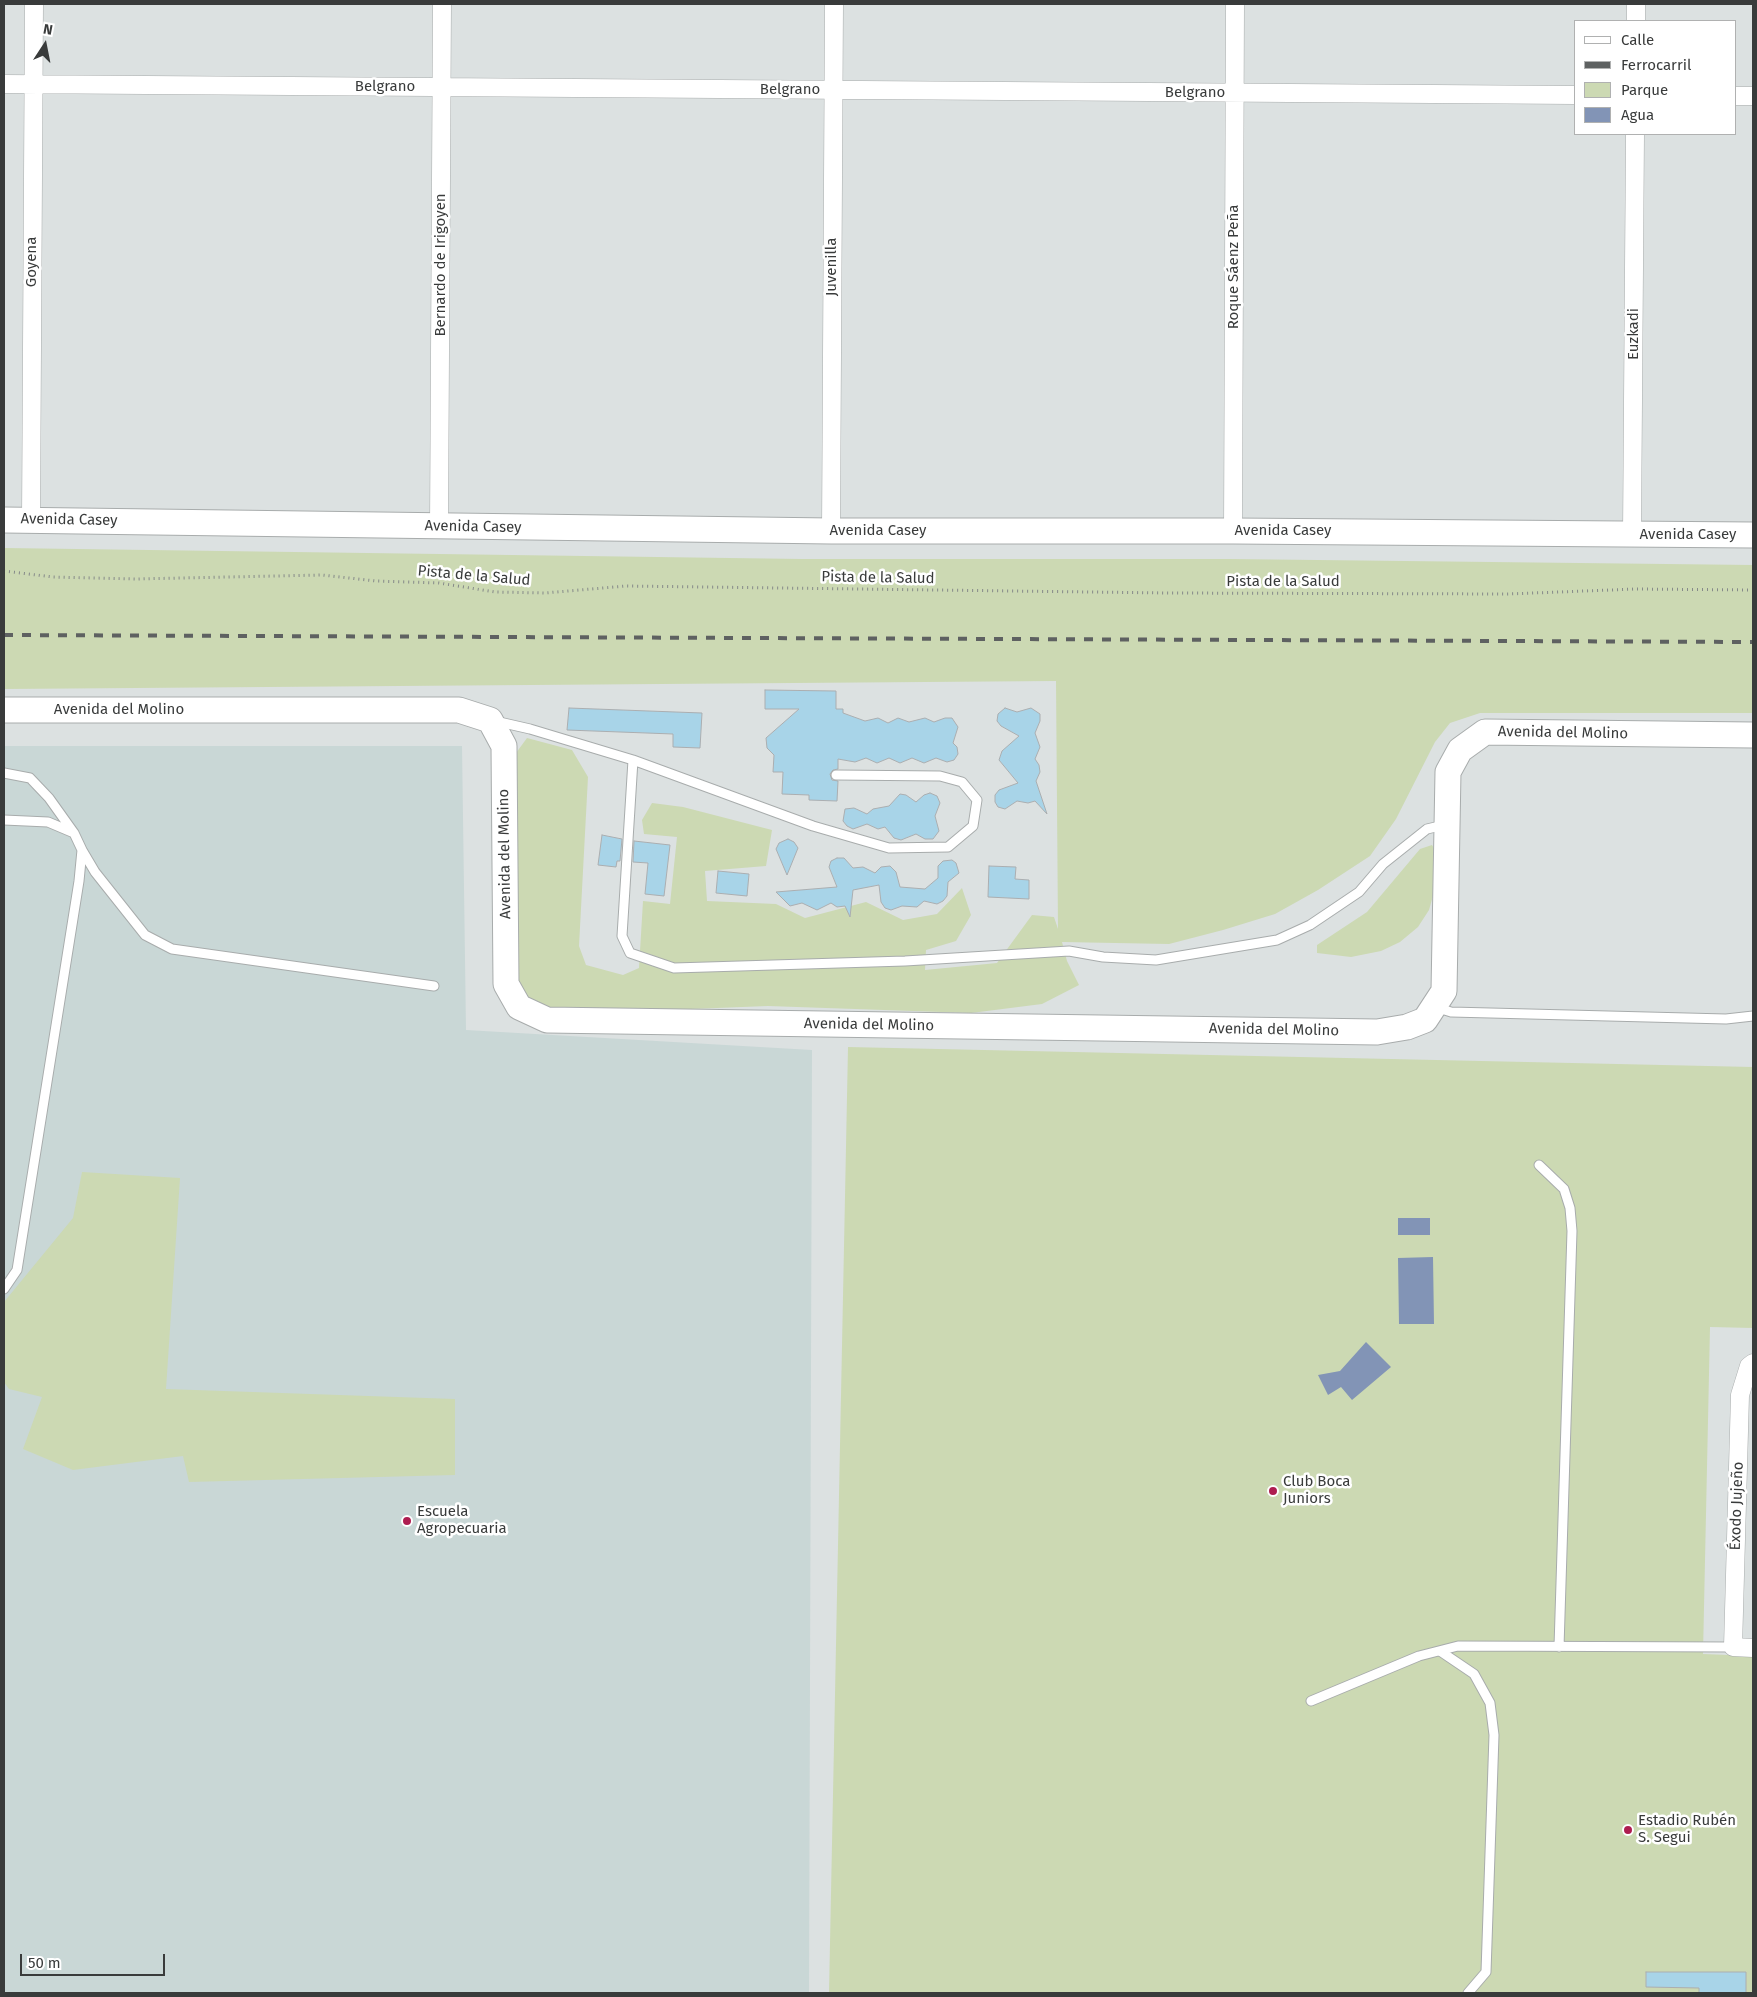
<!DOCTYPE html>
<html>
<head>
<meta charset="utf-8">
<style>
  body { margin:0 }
  #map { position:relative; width:1757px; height:1997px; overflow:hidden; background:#dce1e1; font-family:"Fira Sans",sans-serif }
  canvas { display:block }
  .frame { position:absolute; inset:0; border:5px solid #393b3b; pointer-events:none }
  .legend { position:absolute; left:1574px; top:20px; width:162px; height:115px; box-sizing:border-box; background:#fff; border:1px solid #b0b1b1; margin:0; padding:6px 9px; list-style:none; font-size:15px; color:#393b3b }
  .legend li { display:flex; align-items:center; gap:10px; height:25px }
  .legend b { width:25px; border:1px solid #b0b1b1 }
  .north { position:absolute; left:20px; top:20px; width:50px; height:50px; -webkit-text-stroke:4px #fff; paint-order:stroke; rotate:11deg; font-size:14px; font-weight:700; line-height:20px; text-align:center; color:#393b3b }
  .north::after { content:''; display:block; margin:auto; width:18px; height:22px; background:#393b3b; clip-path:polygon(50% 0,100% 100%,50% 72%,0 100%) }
  .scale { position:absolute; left:20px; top:1954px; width:145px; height:22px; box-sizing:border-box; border:2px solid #393b3b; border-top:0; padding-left:6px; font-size:15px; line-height:18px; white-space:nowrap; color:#393b3b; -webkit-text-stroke:4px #fff; paint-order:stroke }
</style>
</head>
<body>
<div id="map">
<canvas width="1757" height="1997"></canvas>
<div class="frame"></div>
<ul class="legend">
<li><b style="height:6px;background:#fff"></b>Calle</li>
<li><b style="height:6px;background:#5e6161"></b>Ferrocarril</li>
<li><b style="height:14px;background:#ccd9b3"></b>Parque</li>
<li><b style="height:14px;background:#8294b6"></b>Agua</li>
</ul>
<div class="north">N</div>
<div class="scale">50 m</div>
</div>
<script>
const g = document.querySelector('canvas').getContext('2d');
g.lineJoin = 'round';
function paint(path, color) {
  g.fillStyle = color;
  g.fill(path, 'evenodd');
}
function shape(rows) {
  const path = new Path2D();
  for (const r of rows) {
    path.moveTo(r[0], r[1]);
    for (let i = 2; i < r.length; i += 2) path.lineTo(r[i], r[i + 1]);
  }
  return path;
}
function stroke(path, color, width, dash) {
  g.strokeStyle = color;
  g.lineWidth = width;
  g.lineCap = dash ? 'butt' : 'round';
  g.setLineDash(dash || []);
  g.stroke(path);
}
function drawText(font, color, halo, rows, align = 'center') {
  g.font = font + ' "Fira Sans",sans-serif';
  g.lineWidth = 5;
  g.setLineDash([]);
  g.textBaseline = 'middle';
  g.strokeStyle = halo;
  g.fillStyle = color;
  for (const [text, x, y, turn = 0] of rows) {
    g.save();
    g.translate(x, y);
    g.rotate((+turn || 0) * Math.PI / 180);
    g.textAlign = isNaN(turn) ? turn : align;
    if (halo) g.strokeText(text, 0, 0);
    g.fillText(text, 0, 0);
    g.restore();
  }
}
paint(shape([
  [4,746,462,746,466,1030,812,1050,809,1993,4,1993]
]), '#c9d7d6');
paint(shape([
  [4,548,802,559,1230,559,1753,565,1753,713,1480,713,1450,723,1435,742,1396,819,1370,856,1318,890,1275,914,1223,930,1169,944,1062,942,1067,961,1079,985,1042,1004,971,1013,768,1006,614,1012,548,1007,526,997,516,975,516,753,527,738,572,750,588,777,579,946,586,965,623,975,639,968,643,901,670,904,677,837,644,834,642,820,652,803,683,807,772,830,766,866,705,871,707,901,776,904,805,918,866,902,903,920,937,914,962,888,971,915,956,941,926,950,925,970,997,963,1032,915,1054,917,1058,929,1056,681,4,689],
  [1432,845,1435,850,1436,885,1429,910,1418,927,1400,942,1381,951,1351,957,1317,953,1317,945,1367,912,1420,849],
  [848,1047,1753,1067,1753,1328,1710,1327,1703,1654,1753,1656,1753,1993,829,1993],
  [82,1172,180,1178,166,1389,455,1399,455,1475,189,1482,183,1456,73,1470,23,1449,42,1397,9,1389,4,1382,4,1302,73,1218]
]), '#ccd9b3');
paint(shape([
  [1398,1218,1430,1218,1430,1235,1398,1235],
  [1433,1257,1434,1324,1399,1324,1398,1258],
  [1366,1342,1391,1367,1352,1400,1341,1387,1328,1395,1318,1375,1340,1371]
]), '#8294b6');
const building = shape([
  [765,690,836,691,836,709,843,709,843,713,865,721,878,718,888,723,898,718,909,722,925,718,934,722,945,718,952,718,958,727,953,743,957,747,958,754,954,760,947,762,936,758,924,763,912,758,900,763,889,758,877,763,866,758,855,762,838,759,838,769,833,770,830,774,832,780,838,781,837,801,809,800,809,795,782,794,783,772,773,772,774,755,767,748,766,738,799,709,765,709,765,690],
  [569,708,702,713,700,748,673,747,673,734,567,730,569,708],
  [1005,708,1017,712,1031,708,1040,714,1040,721,1035,733,1040,747,1035,759,1039,765,1040,772,1036,781,1047,814,1035,801,1028,803,1017,801,1005,809,998,807,995,802,995,795,999,790,1018,783,999,760,1002,751,1019,736,1001,726,997,721,998,714,1005,708],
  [930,793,937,796,940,803,935,816,939,831,933,839,925,839,916,834,901,840,894,838,885,827,878,829,867,824,853,829,847,826,843,821,845,809,854,808,867,814,873,809,889,806,900,794,906,795,916,802,924,795,930,793],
  [602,835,622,839,620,861,617,861,616,867,598,865,602,835],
  [788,839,794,842,798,848,787,875,776,849,779,843,788,839],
  [634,841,670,845,664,896,645,894,648,863,633,862,634,841],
  [837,858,844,858,853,868,863,867,875,873,881,867,890,866,896,872,900,887,925,889,938,878,938,866,943,861,952,860,956,863,959,873,948,882,947,896,943,901,937,904,924,901,917,907,902,906,891,910,885,908,881,902,879,885,853,890,850,917,845,906,837,907,831,903,817,910,802,903,790,906,776,892,837,887,829,867,831,861,837,858],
  [989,866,1016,867,1015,879,1029,880,1029,899,988,897,989,866],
  [718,871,749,874,747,896,716,893,718,871],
  [1646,1972,1746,1972,1746,1993,1699,1993,1699,1988,1646,1987,1646,1972]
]);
paint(building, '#a8d4e8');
stroke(building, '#abaeb0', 1);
const lane = shape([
  [495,721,530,729,633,760,813,826,889,848,948,847,973,826,977,800,962,782,940,776,836,775],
  [633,760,622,936,630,953,674,968,905,961,1069,951,1103,957,1156,960,1277,940,1310,925,1359,892,1383,864,1427,829,1444,825],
  [4,773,30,778,49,798,74,833,82,850,79,881,17,1270,4,1289],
  [4,820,48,822,74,833],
  [82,850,95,872,145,935,172,949,434,986],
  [1435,1007,1451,1012,1726,1019,1753,1016],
  [1539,1165,1564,1189,1570,1208,1572,1231,1559,1647],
  [1440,1651,1474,1674,1490,1703,1494,1735,1486,1972,1468,1993],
  [1311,1701,1419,1656,1458,1646,1733,1647]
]);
const street = shape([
  [1636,21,1636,4],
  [4,84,1576,95],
  [1736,96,1753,96],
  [31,520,34,4],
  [439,526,442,4],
  [831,531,834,4],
  [1233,531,1235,4],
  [1632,534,1635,134],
  [1753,1363,1749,1366,1740,1395,1733,1647,1753,1648]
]);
const secondary = shape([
  [4,520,831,531,1233,531,1753,535],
  [4,710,459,710,490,720,504,746,506,984,519,1007,547,1020,1377,1032,1407,1027,1425,1020,1444,991,1448,772,1460,750,1485,732,1753,735]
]);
stroke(lane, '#a8acac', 11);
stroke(street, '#a8acac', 19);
stroke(secondary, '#a8acac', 27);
stroke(shape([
  [4,571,53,577,135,579,322,575,376,581,439,583,495,592,545,593,626,586,1167,593,1508,594,1636,589,1753,590]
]), '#858989', 3, [1, 4]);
stroke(lane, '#fff', 9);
stroke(street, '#fff', 18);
stroke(secondary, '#fff', 25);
stroke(shape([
  [4,635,1753,642]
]), '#5e6161', 4, [9, 9]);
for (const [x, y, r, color] of [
  [1273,1491,5,"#ae1d50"],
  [407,1521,5,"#ae1d50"],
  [1628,1830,5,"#ae1d50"]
]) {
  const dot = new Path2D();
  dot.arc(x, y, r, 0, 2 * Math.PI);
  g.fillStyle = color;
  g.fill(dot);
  stroke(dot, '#fff', 2);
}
drawText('15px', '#393b3b', '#fff', [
  ["Belgrano",385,87],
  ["Belgrano",790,90],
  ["Belgrano",1195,93],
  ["Goyena",32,262,-90],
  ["Bernardo de Irigoyen",441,265,-90],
  ["Juvenilla",832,267,-90],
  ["Roque Sáenz Peña",1234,267,-90],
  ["Euzkadi",1634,334,-90],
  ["Avenida Casey",69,520,1],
  ["Avenida Casey",473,527,1],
  ["Avenida Casey",878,531],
  ["Avenida Casey",1283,531],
  ["Avenida Casey",1688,535],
  ["Pista de la Salud",474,576,5],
  ["Pista de la Salud",878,578,1],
  ["Pista de la Salud",1283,582],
  ["Avenida del Molino",119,710],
  ["Avenida del Molino",1563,733,1],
  ["Avenida del Molino",505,854,-91],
  ["Avenida del Molino",869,1025,1],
  ["Avenida del Molino",1274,1030,1],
  ["Éxodo Jujeño",1737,1506,-88]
]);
drawText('15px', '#393b3b', '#fff', [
  ["Club Boca",1283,1482],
  ["Juniors",1283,1499],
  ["Escuela",417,1512],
  ["Agropecuaria",417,1529],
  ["Estadio Rubén",1638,1821],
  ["S. Segui",1638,1838]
], 'left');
</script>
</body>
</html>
